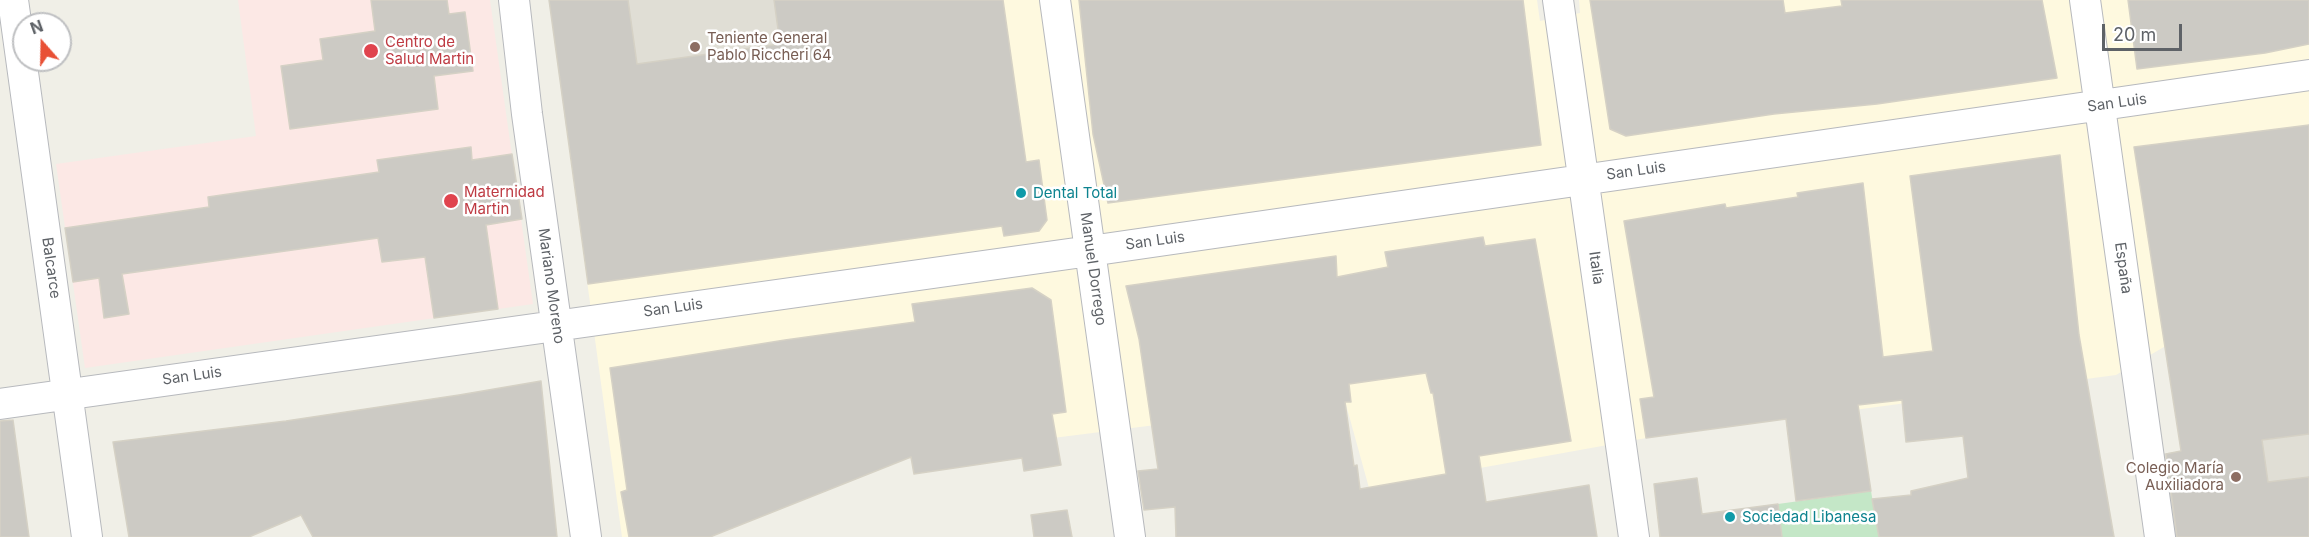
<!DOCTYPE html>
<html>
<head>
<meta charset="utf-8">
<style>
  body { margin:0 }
  #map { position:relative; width:2309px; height:537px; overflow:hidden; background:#f0efe7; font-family:Inter,sans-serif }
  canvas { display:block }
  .north { position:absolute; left:12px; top:12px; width:60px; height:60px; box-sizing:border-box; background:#fff; border:2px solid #bfc0c2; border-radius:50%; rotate:340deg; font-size:16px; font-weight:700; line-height:24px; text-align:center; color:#5e6267 }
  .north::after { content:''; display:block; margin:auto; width:21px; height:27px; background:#e85035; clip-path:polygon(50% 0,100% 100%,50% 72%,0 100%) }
  .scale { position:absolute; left:2102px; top:24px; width:80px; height:27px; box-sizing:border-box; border:3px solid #5e6267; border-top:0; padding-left:8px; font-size:18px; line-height:21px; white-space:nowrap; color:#5e6267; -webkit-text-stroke:4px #fff; paint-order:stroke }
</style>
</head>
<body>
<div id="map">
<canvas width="2309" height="537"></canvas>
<div class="north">N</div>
<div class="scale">20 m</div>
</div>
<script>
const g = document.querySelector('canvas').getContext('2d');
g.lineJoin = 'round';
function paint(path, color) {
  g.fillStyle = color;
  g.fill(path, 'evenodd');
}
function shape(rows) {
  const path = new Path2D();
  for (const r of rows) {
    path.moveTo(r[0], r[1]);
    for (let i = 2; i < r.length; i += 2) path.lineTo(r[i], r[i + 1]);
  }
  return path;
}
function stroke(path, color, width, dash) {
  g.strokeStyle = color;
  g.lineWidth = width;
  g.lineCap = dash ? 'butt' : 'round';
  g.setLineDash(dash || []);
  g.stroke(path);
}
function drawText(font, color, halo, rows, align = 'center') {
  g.font = font + ' Inter,sans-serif';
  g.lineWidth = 5;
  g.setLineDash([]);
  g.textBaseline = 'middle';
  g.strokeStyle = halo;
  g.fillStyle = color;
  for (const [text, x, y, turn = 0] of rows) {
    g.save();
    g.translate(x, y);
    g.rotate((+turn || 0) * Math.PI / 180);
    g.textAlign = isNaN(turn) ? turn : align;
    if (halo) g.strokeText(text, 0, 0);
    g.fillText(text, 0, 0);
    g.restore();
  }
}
paint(shape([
  [838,0,1537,0,1540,21,1580,13,1579,0,2309,0,2309,304,2181,337,2116,375,1652,437,1369,488,1345,401,911,456,700,537,622,537,566,127,769,108,791,256,868,245]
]), '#fef9df');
paint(shape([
  [588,0,829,0,841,88,566,127,550,6],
  [2309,434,2309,537,2171,537,2160,454]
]), '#e0ded5');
paint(shape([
  [238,0,490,0,533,304,85,368,56,164,256,136]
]), '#fce8e5');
paint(shape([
  [1871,491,1879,537,1782,537,1778,504]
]), '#c4e7c7');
const building = shape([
  [371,0,447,0,449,14,465,12,473,71,434,76,438,109,290,129,281,66,323,60,320,39,375,31,371,0],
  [549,0,628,0,637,64,780,44,774,0,1003,0,1026,162,1039,160,1047,220,1039,231,1004,236,1002,226,588,284,549,0],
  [1079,0,1523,0,1541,145,1108,203,1093,134,1079,0],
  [1590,0,1783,0,1785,13,1842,6,1841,0,2042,0,2057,78,1877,104,1774,114,1626,136,1610,129,1590,0],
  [2128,0,2309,0,2309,44,2265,53,2137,69,2128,0],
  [2309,125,2309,434,2262,440,2268,482,2309,477,2309,537,2177,537,2166,454,2181,451,2134,147,2309,125],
  [471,147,472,160,512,154,522,219,486,225,498,309,434,318,425,257,382,262,378,238,122,274,129,314,104,318,99,278,73,282,65,228,209,207,208,197,379,172,377,160,471,147],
  [2060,155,2079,335,2114,537,1879,537,1872,499,1911,495,1911,491,1968,478,1963,436,1906,442,1902,400,1858,405,1871,491,1796,501,1786,419,1646,438,1640,399,1654,397,1624,221,1725,204,1726,208,1798,197,1797,193,1863,183,1883,357,1933,351,1910,176,2060,155],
  [1483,237,1485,246,1535,239,1571,441,1479,456,1486,502,1589,485,1597,537,1176,537,1175,507,1144,510,1138,471,1158,469,1139,339,1126,286,1336,256,1337,277,1388,267,1385,252,1483,237],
  [1426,373,1431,393,1433,393,1446,474,1360,489,1357,465,1354,466,1345,402,1351,402,1349,384,1426,373],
  [1032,288,1051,300,1066,412,1052,414,1061,465,1024,471,1022,458,914,474,911,457,710,537,629,537,621,492,627,490,610,368,785,340,915,322,912,304,1032,288],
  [541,381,557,537,313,537,301,515,249,537,129,537,113,442,286,421,459,395,541,381],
  [13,420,29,537,0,537,0,421,13,420],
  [1697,478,1702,514,1778,504,1782,537,1660,537,1654,484,1697,478],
  [1067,510,1072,537,1034,537,1031,515,1067,510]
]);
paint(building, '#cccac4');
stroke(building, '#d5d1c5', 1.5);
const street = shape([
  [13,0,87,537],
  [514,0,527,114,586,537],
  [1055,0,1130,537],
  [1558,0,1634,537],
  [2085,0,2160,537],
  [0,404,1090,251,2309,75]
]);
stroke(street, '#b7b9bd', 32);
stroke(street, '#fff', 30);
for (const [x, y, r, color] of [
  [695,47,6,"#8d6e63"],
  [371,51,8,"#e0444e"],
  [1021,193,6,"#0f9aa8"],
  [451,201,8,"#e0444e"],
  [2236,477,6,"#8d6e63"],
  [1730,517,6,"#0f9aa8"]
]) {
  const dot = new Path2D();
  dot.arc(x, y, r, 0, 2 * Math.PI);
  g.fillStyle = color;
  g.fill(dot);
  stroke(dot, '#fff', 2);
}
drawText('15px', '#785e54', '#fff', [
  ["Teniente General",707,38],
  ["Pablo Riccheri 64",707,55],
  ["Colegio María",2224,468,"right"],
  ["Auxiliadora",2224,485,"right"]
], 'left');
drawText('15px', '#be3a42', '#fff', [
  ["Centro de",385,42],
  ["Salud Martin",385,59],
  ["Maternidad",464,192],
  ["Martin",464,209]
], 'left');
drawText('15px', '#5e6267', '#fff', [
  ["San Luis",2117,103,-8],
  ["San Luis",1636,171,-8],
  ["San Luis",1155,241,-8],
  ["Balcarce",51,268,82],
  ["Italia",1596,268,82],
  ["España",2123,268,82],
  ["Manuel Dorrego",1093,269,82],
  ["Mariano Moreno",551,286,82],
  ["San Luis",673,308,-8],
  ["San Luis",192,376,-8]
]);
drawText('15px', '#0d838f', '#fff', [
  ["Dental Total",1033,193],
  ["Sociedad Libanesa",1742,517]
], 'left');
</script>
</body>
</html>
